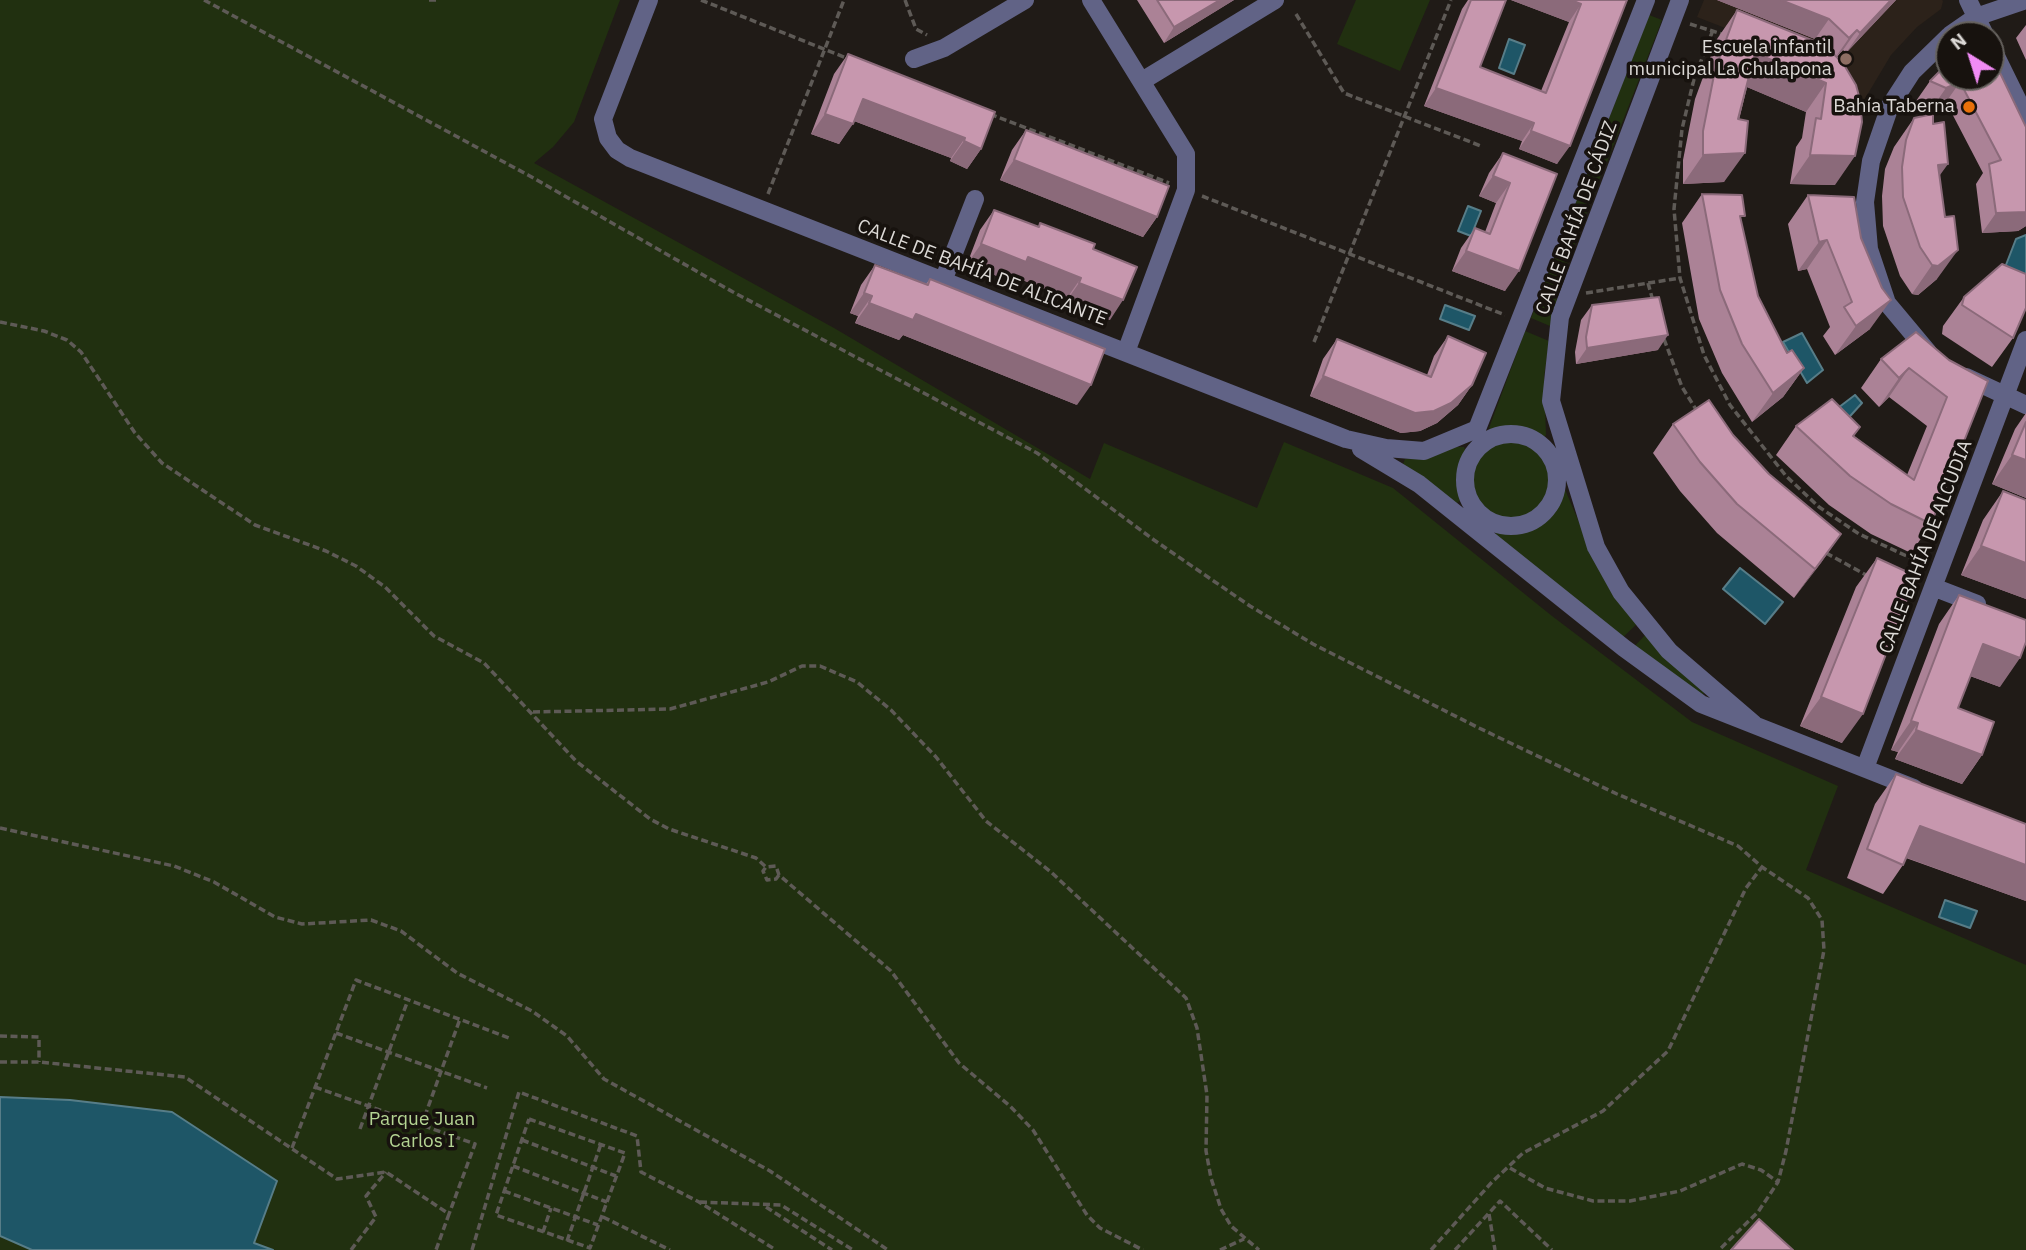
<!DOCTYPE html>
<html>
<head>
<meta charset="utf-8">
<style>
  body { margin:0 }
  #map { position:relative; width:2026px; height:1250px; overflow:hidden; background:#201b17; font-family:"IBM Plex Sans",sans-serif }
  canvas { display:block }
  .north { position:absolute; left:1935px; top:21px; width:70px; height:70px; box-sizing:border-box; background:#17120e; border:2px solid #66625e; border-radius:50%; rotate:322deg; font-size:19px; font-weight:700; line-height:28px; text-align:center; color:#dcd9d6 }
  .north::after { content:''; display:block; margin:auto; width:24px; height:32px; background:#f18bf5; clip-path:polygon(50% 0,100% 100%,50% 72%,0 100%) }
</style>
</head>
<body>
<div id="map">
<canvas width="2026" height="1250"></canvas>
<div class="north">N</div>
</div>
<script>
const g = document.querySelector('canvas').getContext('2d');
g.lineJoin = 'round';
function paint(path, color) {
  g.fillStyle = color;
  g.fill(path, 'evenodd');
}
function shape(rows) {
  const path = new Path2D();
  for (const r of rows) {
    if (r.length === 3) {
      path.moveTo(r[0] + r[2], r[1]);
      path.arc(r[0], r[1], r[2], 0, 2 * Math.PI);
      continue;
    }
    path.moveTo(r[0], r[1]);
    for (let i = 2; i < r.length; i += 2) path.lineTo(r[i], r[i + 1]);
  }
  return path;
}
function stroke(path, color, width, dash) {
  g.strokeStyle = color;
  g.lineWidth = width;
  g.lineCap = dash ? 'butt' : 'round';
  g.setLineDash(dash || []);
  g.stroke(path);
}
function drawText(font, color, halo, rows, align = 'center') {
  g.font = font + ' "IBM Plex Sans",sans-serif';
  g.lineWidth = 7;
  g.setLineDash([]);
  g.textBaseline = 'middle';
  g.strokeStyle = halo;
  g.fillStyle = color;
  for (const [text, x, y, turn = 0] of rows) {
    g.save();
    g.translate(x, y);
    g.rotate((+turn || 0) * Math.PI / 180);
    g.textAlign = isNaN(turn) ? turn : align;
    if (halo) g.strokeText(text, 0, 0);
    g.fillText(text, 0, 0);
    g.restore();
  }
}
paint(shape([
  [1704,0,1942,0,1943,1,1941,9,1917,27,1891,55,1857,112,1815,63,1697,17]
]), '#2c221a');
paint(shape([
  [0,0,620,0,574,122,553,147,534,163,834,328,1090,479,1104,443,1257,508,1284,442,1393,488,1552,616,1692,722,1838,786,1806,870,2026,965,2026,1250,0,1250],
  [1356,0,1430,0,1400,71,1337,44],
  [1649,15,1662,20,1607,162,1594,157],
  [1588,171,1601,175,1562,278,1550,326,1531,318],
  [1525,331,1549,341,1544,377,1546,435,1543,438,1515,430,1493,432,1489,428],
  [1511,480,40],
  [1456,447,1464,447,1467,455,1461,472,1462,499,1457,503,1402,467,1405,459,1420,458],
  [1564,487,1589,546,1638,623,1620,640,1495,535,1498,529,1521,530,1542,521,1555,507],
  [1646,634,1705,690,1704,693,1701,695,1632,649]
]), '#213010');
const water = shape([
  [1509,39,1525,45,1514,74,1499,68,1509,39],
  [1468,206,1481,211,1471,236,1458,231,1468,206],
  [2026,235,2026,279,2004,270,2016,239,2026,235],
  [1445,305,1475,316,1469,330,1440,319,1445,305],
  [1802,333,1823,370,1807,383,1783,342,1802,333],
  [1855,395,1862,403,1842,425,1830,414,1855,395],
  [1740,568,1783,602,1765,624,1723,589,1740,568],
  [1945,900,1977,911,1970,928,1939,917,1945,900],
  [0,1097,70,1100,172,1112,277,1181,254,1243,273,1250,32,1250,0,1236,0,1097]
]);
paint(water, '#1e5667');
stroke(water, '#577d88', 2);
stroke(shape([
  [204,0,528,175,733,292,1037,453,1154,540,1250,606,1313,644,1479,728,1617,794,1738,846,1762,867,1808,898,1822,920,1824,950,1786,1151,1778,1182,1758,1212,1719,1250],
  [429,0,437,0],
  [701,0,849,59],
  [905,0,916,29,927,35],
  [1296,14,1344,93,1481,146],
  [1690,24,1722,34],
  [1713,30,1694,79,1682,129,1674,209,1680,278,1704,355,1730,405,1786,476,1819,507,1859,534,1924,564],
  [990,114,1169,183],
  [768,194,844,0],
  [1202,196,1505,315],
  [1648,283,1653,301],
  [1586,293,1680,278],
  [0,322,44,331,67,340,81,352,135,433,162,463,255,525,326,551,356,566,385,587,434,636,484,663,576,761,650,819,669,829,756,858,766,867],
  [1664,339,1682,387,1697,411],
  [1314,342,1451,0],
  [1826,553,1868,576],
  [533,712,670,709,768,682,802,666,820,666,857,682,891,710,936,757,986,821,1051,872,1186,998,1197,1028,1207,1095,1206,1151,1211,1178,1221,1209,1231,1226,1259,1250],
  [0,828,174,866,214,882,275,917,302,924,371,920,401,931,457,973,532,1011,567,1036,604,1079,770,1171,888,1250],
  [779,875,776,879,767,880,763,871,766,867,776,866,779,875,891,971,959,1063,1010,1106,1033,1130,1087,1215,1100,1228,1143,1250],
  [336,1033,487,1088],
  [0,1036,39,1037,39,1062],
  [0,1062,39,1062,185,1077,337,1179,386,1172,449,1214,436,1250],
  [315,1087,475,1144,449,1214],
  [529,1119,625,1153,590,1248,496,1215,529,1119],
  [360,1129,408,1000],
  [522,1140,616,1176],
  [414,1146,460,1019],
  [292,1148,356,980,509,1038],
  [513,1166,607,1202],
  [1510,1168,1545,1188,1593,1201,1630,1201,1680,1191,1742,1164,1761,1170,1778,1182],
  [504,1191,598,1225],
  [700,1202,781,1205,853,1250],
  [766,1207,832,1250],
  [1489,1214,1495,1250],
  [603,1217,670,1250],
  [543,1232,551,1208],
  [567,1241,601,1144],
  [351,1250,376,1217,366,1196,386,1172],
  [472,1250,519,1092,637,1136,641,1172,699,1202,776,1250],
  [1220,1250,1244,1239],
  [1431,1250,1492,1182,1523,1153,1603,1111,1668,1051,1746,888,1762,867],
  [1455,1250,1500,1201,1552,1250]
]), '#5e5a56', 3.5, [7, 3.5]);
stroke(shape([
  [649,0,603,119,608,138,617,150,630,158,1346,439,1386,448,1424,451,1477,429],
  [1091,0,1186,154,1186,190,1126,352],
  [1680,0,1560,317,1551,401,1596,547,1621,592,1669,651,1754,724],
  [1968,0,1985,35],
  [1950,35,1976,17,2026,0],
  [1991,46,2026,117],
  [914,59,944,48,1025,0],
  [1142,81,1275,0],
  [943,281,975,199],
  [1928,352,1887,303,1869,249,1865,202,1871,161,1890,106,1912,72,1949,36],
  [1966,377,2026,405],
  [1477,429,1646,0],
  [1511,480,46],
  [1361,449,1419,484,1624,648,1701,704,1914,788],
  [1933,587,1977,604],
  [1865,768,2026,340]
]), '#616386', 18);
paint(shape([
  [1137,0,1234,0,1164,43],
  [1468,0,1506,0,1480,67,1541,91,1569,22,1511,0,1627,0,1557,164,1519,149,1522,141,1424,106,1462,9],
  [1717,0,1896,0,1846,53,1843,50,1837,57,1835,185,1790,184,1796,147,1802,138,1806,112,1747,87,1724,182,1683,184,1683,160,1695,99,1717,39,1737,10,1819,43,1815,39],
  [2026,25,2026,60,2016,38],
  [848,54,981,149,967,169,950,161,951,158,854,121,839,144,811,134,834,74],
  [1991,77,2026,226,2018,231,1982,233,1976,184,1983,173,1946,102,1932,108,1916,101,1930,81],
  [1914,118,1939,176,1937,279,1918,295,1912,294,1900,276,1883,226,1882,196,1885,169,1894,147],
  [1026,130,1157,217,1143,237,1000,180,1012,150],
  [1503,153,1557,174,1505,291,1452,271,1461,248,1475,228,1485,232,1496,203,1479,196,1489,173],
  [1702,194,1741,222,1758,296,1787,353,1804,368,1783,397,1752,422,1722,373,1699,319,1682,223],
  [1808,195,1870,329,1835,355,1823,336,1830,327,1807,269,1798,271,1788,224],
  [994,210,1038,227,1040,223,1093,249,1110,320,1065,303,1067,298,1015,277,1012,282,967,264,980,230],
  [875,265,926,284,930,279,1077,405,903,335,899,340,855,323,858,316,850,313,861,285],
  [1964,297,2013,338,1992,367,1942,334,1943,326],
  [1592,305,1658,350,1576,364,1575,352,1581,320],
  [1448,336,1472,385,1458,405,1437,423,1420,431,1401,433,1310,396,1323,359,1337,339,1427,375,1434,356],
  [1881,359,1949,360,1988,381,1931,524,1911,553,1871,534,1829,505,1776,455,1796,426,1860,427,1854,436,1907,475,1927,426,1889,397,1879,407,1861,388],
  [2026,413,2026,498,1992,484,2015,429],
  [1673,424,1733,435,1769,474,1841,534,1794,598,1717,533,1680,491,1653,453],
  [2003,491,2026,500,2026,599,1961,575,1983,520],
  [1877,558,1842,743,1800,726,1856,587],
  [1959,595,2000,687,1970,676,1958,708,1982,755,1962,784,1895,759,1898,752,1891,750,1939,624],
  [1896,774,2026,901,1906,858,1903,865,1883,894,1847,878,1875,804]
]), '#ab8296');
paint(shape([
  [1220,0,1234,0,1164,43,1174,27],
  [1511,0,1571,0,1581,4,1569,22],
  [1717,0,1781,0,1829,19,1815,39],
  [1891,0,1896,0,1846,53,1860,33],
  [1857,30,1843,50,1835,58,1849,38],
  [1755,53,1826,83,1806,112,1735,82],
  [1960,82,1946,102,1932,108,1946,88],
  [1436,88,1534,123,1522,141,1424,106],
  [863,99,965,138,951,158,849,119],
  [825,114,853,124,839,144,811,134],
  [1531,131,1570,146,1557,164,1519,149],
  [964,141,981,149,967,169,950,161],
  [1745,153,1724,182,1683,184,1703,155],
  [1810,155,1855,156,1835,185,1790,184],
  [1014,160,1157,217,1143,237,1000,180],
  [1948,164,1927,193,1938,165],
  [1493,176,1510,183,1496,203,1479,196],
  [2026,212,2026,226,2018,231,1982,233,1996,213],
  [1827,240,1807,269,1798,271,1819,242],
  [981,244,1028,257,1081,278,1067,298,1015,277,1012,282,967,264],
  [1958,250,1937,279,1918,295,1912,294,1932,265],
  [1466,251,1519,271,1505,291,1452,271],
  [1079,283,1123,300,1110,320,1065,303],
  [864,293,872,296,858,316,850,313],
  [1891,300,1870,329,1835,355,1856,326],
  [869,303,916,314,1091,385,1077,405,903,335,899,340,855,323],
  [1668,335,1658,350,1576,364,1587,348],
  [1804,368,1783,397,1752,422,1773,393],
  [1909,368,1889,397,1879,407,1899,378],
  [1323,376,1472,385,1458,405,1437,423,1420,431,1401,433,1310,396],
  [2012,455,2026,460,2026,498,1992,484],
  [1841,534,1821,563,1794,598,1815,569],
  [1981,546,2026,563,2026,599,1961,575],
  [1983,644,2020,658,2000,687,1962,673],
  [1821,697,1863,714,1842,743,1800,726],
  [1911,721,1918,723,1898,752,1891,750],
  [1916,730,1982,755,1962,784,1895,759],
  [1920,826,2026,865,2026,901,1899,855]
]), '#8b6a7a');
const building = shape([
  [1157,0,1220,0,1174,27,1157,0],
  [1471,0,1506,0,1480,67,1546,93,1581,4,1571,0,1627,0,1570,146,1531,131,1534,123,1436,88,1471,0],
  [1781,0,1891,0,1860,33,1857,30,1849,38,1829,19,1781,0],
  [1737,10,1824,45,1843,63,1856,85,1860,100,1862,122,1855,156,1810,155,1816,118,1821,119,1826,83,1755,53,1738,119,1748,121,1745,153,1703,155,1703,131,1715,70,1737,10],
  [848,54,995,112,981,149,964,141,965,138,863,99,853,124,825,114,848,54],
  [1991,54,2026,127,2026,212,1996,213,1989,164,2001,160,1960,82,1946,88,1930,81,1949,62,1949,77,1991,77,1991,54],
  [1933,114,1933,124,1944,122,1948,164,1938,165,1945,217,1954,216,1958,250,1938,266,1932,265,1920,247,1903,197,1902,167,1906,140,1914,118,1933,114],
  [1026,130,1169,186,1157,217,1014,160,1026,130],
  [1503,153,1557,174,1519,271,1466,251,1475,228,1490,234,1510,183,1493,176,1503,153],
  [1702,194,1742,195,1745,216,1740,216,1758,296,1787,353,1792,350,1804,368,1773,393,1742,344,1720,290,1702,194],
  [1808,195,1854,197,1861,238,1882,288,1891,300,1856,326,1844,307,1852,302,1827,240,1819,242,1808,195],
  [994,210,1039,227,1040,223,1095,244,1093,249,1137,267,1123,300,1079,283,1081,278,1028,257,1026,262,981,244,994,210],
  [2002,264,2026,274,2026,308,2013,338,1962,305,1964,297,2002,264],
  [875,265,928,285,930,279,1105,349,1091,385,916,314,913,320,869,303,872,296,864,293,875,265],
  [1659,297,1668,335,1587,348,1586,337,1592,305,1659,297],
  [1916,332,1949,360,1988,381,1931,524,1891,504,1850,476,1796,426,1832,399,1860,427,1853,436,1914,480,1947,397,1909,368,1899,378,1881,359,1916,332],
  [1448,336,1486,353,1472,385,1451,403,1434,411,1415,413,1323,376,1337,339,1431,377,1448,336],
  [1709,400,1733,435,1769,474,1841,534,1815,569,1737,504,1700,462,1673,424,1709,400],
  [2026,422,2026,460,2012,455,2026,422],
  [2003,491,2026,500,2026,563,1981,546,2003,491],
  [1877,558,1916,576,1863,714,1821,697,1877,558],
  [1959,595,2026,620,2026,642,2020,658,1983,644,1958,708,1994,722,1982,755,1916,730,1918,723,1911,721,1959,595],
  [1896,774,2026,824,2026,865,1920,826,1903,865,1867,849,1896,774],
  [1759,1219,1793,1250,1731,1250,1759,1219]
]);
paint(building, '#c797ae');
stroke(building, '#8b6a7a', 2);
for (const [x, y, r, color] of [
  [1846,59,7,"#8d6e63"],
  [1969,107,7,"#e8710a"]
]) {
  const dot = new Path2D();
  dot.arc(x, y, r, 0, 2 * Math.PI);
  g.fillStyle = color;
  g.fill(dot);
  stroke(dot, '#17120e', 2.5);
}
drawText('19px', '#dcd9d6', '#17120e', [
  ["Escuela infantil",1832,48],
  ["municipal La Chulapona",1832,70],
  ["Bahía Taberna",1955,107]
], 'right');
drawText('19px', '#dcd9d6', '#17120e', [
  ["CALLE BAHÍA DE CÁDIZ",1577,218,-70],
  ["CALLE DE BAHÍA DE ALICANTE",982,273,21],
  ["CALLE BAHÍA DE ALCUDIA",1926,547,-69]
]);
drawText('19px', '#b4d493', '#17120e', [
  ["Parque Juan",422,1120],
  ["Carlos I",422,1142]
]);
</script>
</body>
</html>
